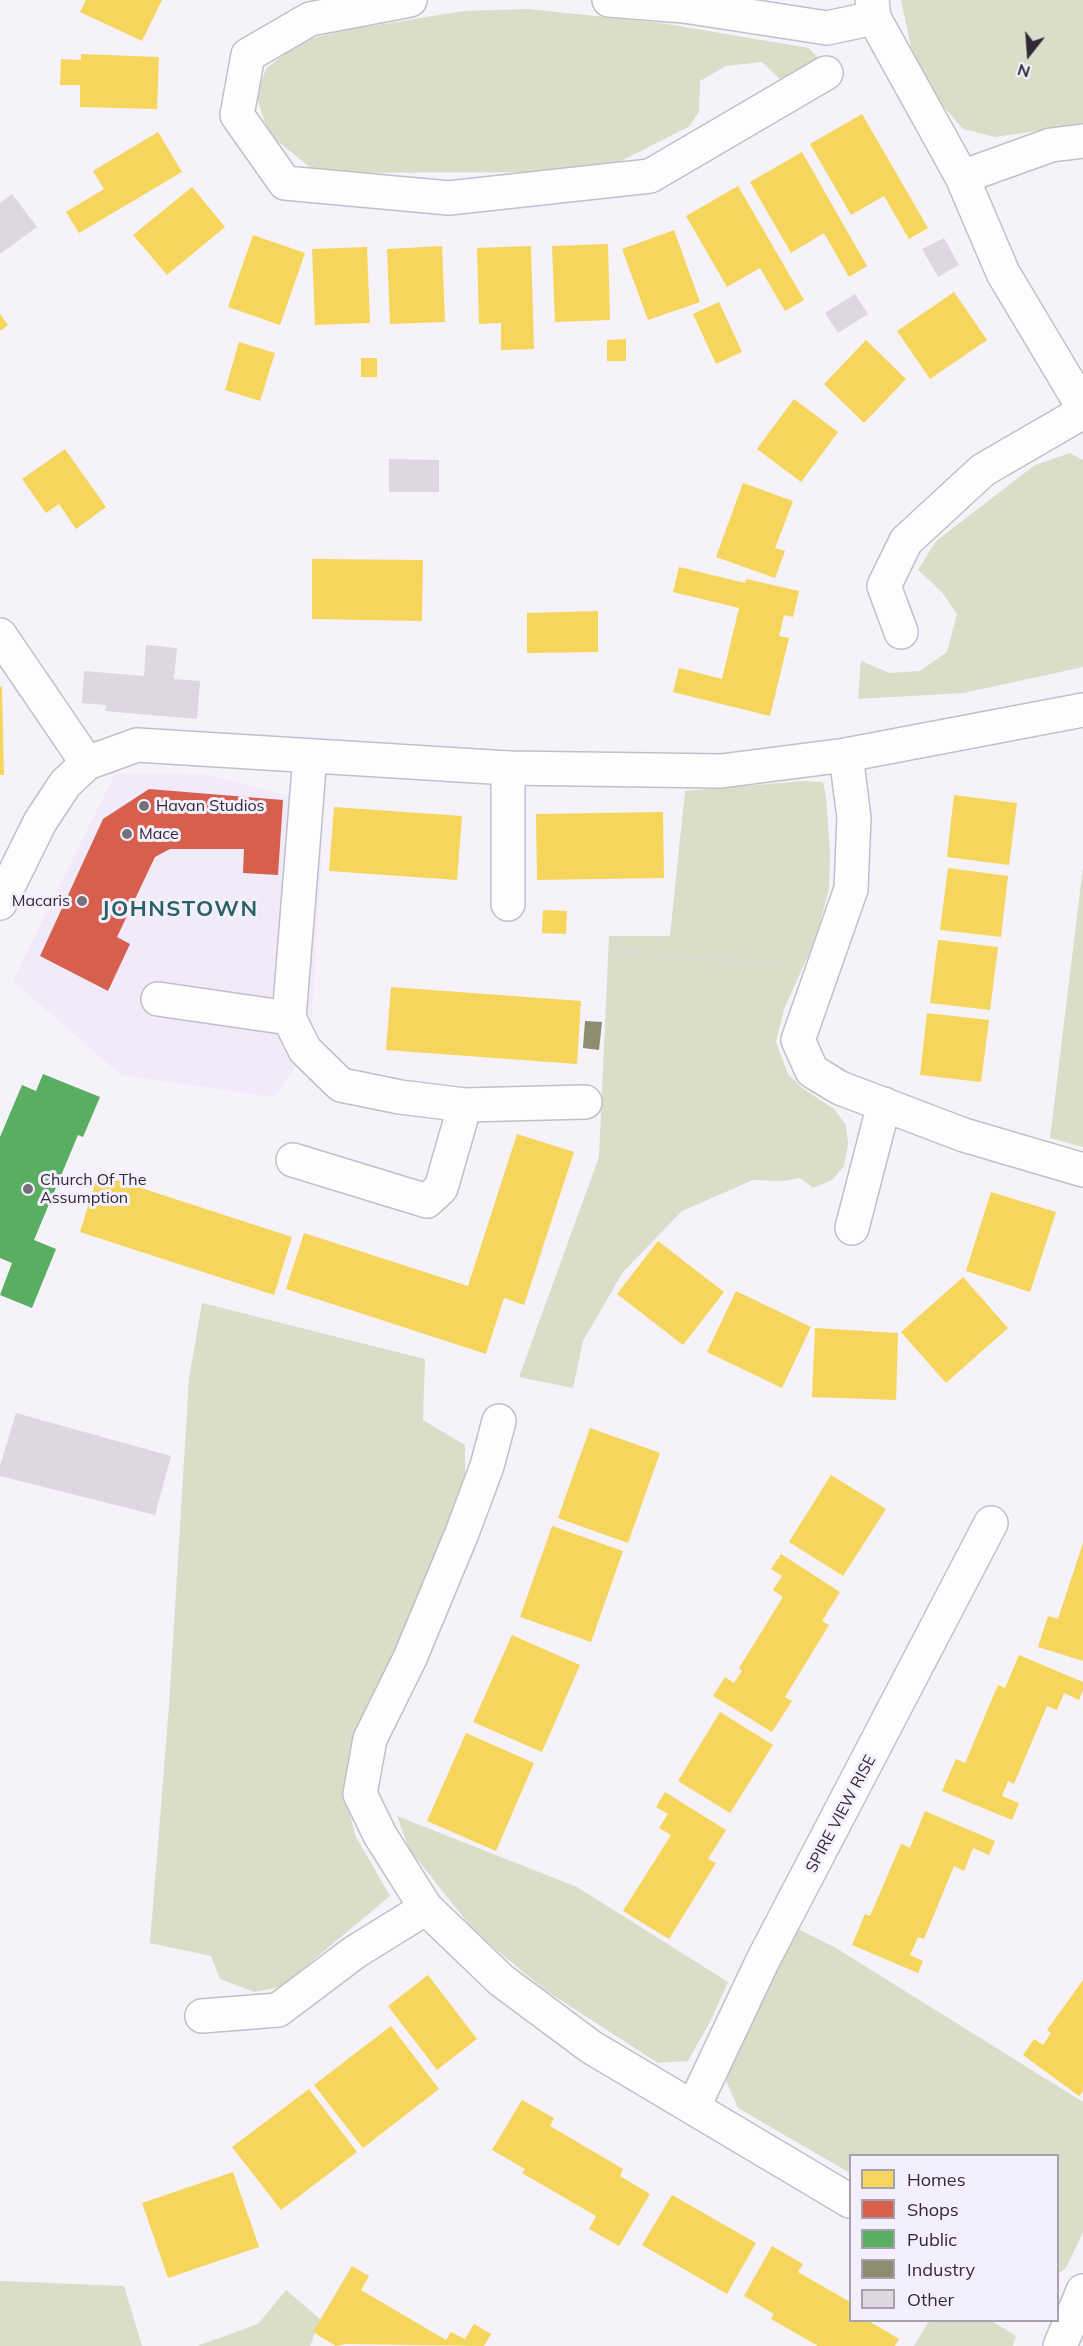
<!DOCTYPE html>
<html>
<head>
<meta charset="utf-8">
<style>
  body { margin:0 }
  #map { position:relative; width:1083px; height:2346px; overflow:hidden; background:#f5f2f9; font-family:Mulish,sans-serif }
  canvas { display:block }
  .legend { position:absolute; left:849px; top:2154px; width:210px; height:168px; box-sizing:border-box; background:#f4effc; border:2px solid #a6a1ad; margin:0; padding:8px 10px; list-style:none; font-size:18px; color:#302b37 }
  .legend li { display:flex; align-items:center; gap:12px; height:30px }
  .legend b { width:30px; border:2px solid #a6a1ad }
  .north { position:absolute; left:999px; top:24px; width:60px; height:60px; -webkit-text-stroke:4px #f4effc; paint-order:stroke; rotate:197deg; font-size:16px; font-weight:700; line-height:24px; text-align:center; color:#302b37 }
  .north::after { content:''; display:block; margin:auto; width:21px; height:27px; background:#302b37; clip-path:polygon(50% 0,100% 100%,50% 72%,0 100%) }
</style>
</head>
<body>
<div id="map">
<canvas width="1083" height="2346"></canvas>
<ul class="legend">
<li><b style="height:16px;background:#f6d55c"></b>Homes</li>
<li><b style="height:16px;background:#d6604d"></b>Shops</li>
<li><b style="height:16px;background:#5aae61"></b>Public</li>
<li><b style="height:16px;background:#8c8c6e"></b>Industry</li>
<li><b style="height:16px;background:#dcd7e3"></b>Other</li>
</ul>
<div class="north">N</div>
</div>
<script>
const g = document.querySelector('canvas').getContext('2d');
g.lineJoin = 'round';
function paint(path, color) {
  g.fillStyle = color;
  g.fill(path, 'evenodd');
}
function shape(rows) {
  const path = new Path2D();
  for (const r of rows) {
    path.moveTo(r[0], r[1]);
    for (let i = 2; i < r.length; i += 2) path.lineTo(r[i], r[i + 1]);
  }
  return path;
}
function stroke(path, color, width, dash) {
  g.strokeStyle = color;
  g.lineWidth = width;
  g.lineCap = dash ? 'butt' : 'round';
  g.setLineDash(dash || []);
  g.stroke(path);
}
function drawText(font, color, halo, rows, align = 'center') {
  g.font = font + ' Mulish,sans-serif';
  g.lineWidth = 6;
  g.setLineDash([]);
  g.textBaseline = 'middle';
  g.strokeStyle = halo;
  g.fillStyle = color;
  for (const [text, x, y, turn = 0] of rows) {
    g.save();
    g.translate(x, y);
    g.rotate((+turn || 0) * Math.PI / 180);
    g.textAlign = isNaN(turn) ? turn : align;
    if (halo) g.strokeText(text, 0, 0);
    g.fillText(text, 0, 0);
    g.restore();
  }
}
paint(shape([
  [115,774,207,775,298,798,325,795,310,1046,274,1097,121,1075,13,981]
]), '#f0eafa');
paint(shape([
  [901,0,1083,0,1083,124,995,137,963,129,937,99,911,47],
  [529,9,661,23,809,48,820,60,785,84,762,62,726,66,700,81,699,111,690,126,609,167,562,172,317,173,269,134,256,96,266,69,300,41,353,29,463,11],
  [1070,453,1083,460,1083,667,964,693,858,699,861,661,890,673,920,671,947,652,957,614,941,591,918,570,936,541,1035,465],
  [804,781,823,782,826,797,830,853,829,889,816,938,784,1009,776,1042,788,1074,802,1088,834,1109,846,1125,848,1144,844,1166,832,1180,813,1188,800,1178,784,1181,753,1180,682,1211,623,1272,583,1341,573,1388,519,1377,599,1157,609,936,670,936,685,791],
  [1083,867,1083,1147,1050,1138],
  [202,1303,425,1359,423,1420,465,1445,465,1485,388,1678,352,1743,345,1794,355,1835,390,1896,281,1987,254,1992,220,1979,211,1956,150,1943,169,1706,189,1379],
  [397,1816,577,1887,728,1982,710,2022,688,2061,658,2063,545,1990,475,1932,409,1849],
  [798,1929,836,1948,1083,2102,1083,2232,1066,2268,1058,2274,1058,2156,850,2156,850,2173,738,2108,724,2076],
  [0,2281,124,2286,142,2346,0,2346],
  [286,2290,320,2319,310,2346,197,2346,258,2324],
  [929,2321,992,2321,1016,2336,1013,2346,914,2346]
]), '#daddc8');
paint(shape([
  [86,0,162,0,142,41,80,12],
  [81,54,159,57,157,109,80,107,80,85,60,85,61,59,81,60],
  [862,114,928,228,909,239,884,196,851,215,810,144],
  [158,132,182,172,79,233,66,212,104,189,93,171],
  [802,152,867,266,849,277,824,233,791,253,750,182],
  [738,186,804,300,785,311,760,268,727,287,686,216],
  [192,187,225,227,167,275,133,235],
  [674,230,700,302,648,320,622,249],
  [253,235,305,253,280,325,228,307],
  [608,244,610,320,555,322,552,246],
  [442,246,445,322,390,324,387,249],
  [531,246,534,349,501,350,501,323,479,324,477,248],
  [367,247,370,323,315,325,312,249],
  [954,292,987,340,930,379,897,331],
  [719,302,742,352,716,364,693,314],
  [0,314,8,325,0,331],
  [626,339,626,361,607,361,607,340],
  [866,340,906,379,864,423,824,384],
  [239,342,275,353,260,401,225,390],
  [361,358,377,358,377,377,361,377],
  [794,399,838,432,801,482,757,449],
  [65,449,106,507,76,529,59,504,46,513,22,479],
  [743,483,793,501,775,548,785,551,775,578,716,557],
  [312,559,423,560,422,621,312,619],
  [679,567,745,583,746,579,799,591,793,617,784,615,779,636,789,638,770,716,673,692,679,668,722,679,739,608,673,592],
  [598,611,598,652,527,653,527,613],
  [2,686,4,775,0,775,0,687],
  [954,795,1017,803,1009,865,947,857],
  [334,807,462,816,457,880,329,871],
  [663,812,664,878,537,880,536,814],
  [948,868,1008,876,1001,937,940,930],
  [543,910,567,911,566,934,542,933],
  [938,940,998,947,990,1010,930,1003],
  [391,987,581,1001,577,1064,386,1050],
  [927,1013,989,1020,981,1082,920,1075],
  [517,1134,574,1152,524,1305,504,1298,486,1354,286,1289,304,1233,468,1286],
  [98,1174,292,1237,274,1295,80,1232],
  [991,1192,1056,1212,1030,1292,966,1271],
  [658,1241,724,1292,683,1345,617,1294],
  [963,1277,1008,1328,946,1383,901,1332],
  [736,1291,811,1327,782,1388,707,1352],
  [815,1328,898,1333,896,1400,812,1397],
  [590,1428,660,1453,628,1543,558,1518],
  [831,1475,886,1509,843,1576,789,1542],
  [552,1526,623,1551,591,1642,520,1617],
  [1083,1543,1083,1661,1038,1647,1048,1616,1058,1619],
  [781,1554,840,1592,822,1621,829,1625,785,1697,792,1701,772,1732,713,1696,725,1677,734,1683,742,1671,739,1668,783,1597,773,1590,782,1576,771,1569],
  [512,1635,580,1665,542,1752,473,1722],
  [1019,1655,1083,1682,1083,1690,1079,1700,1064,1693,1057,1710,1047,1706,1014,1784,1008,1781,1002,1796,1019,1803,1012,1820,942,1791,956,1759,965,1763,998,1685,1005,1688],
  [720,1712,773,1745,730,1813,678,1781],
  [466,1733,534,1763,496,1851,427,1821],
  [665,1792,726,1830,708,1859,716,1863,669,1939,623,1911,671,1835,659,1828,668,1814,656,1807],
  [925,1811,995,1841,989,1855,973,1848,964,1871,954,1866,924,1939,918,1937,910,1955,923,1961,918,1973,852,1945,865,1914,870,1916,901,1844,910,1848],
  [428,1975,477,2039,437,2070,388,2006],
  [1083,1980,1083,2091,1079,2096,1023,2055,1034,2039,1043,2045,1051,2033,1047,2030],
  [391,2026,439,2089,363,2148,314,2085],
  [309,2089,357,2152,281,2210,232,2147],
  [522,2100,554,2118,550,2126,623,2169,620,2176,650,2194,619,2246,589,2229,596,2216,522,2173,525,2169,492,2150],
  [233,2172,259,2247,168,2278,142,2203],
  [672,2195,756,2243,727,2294,642,2245],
  [772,2246,803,2264,798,2272,850,2302,850,2320,867,2320,899,2339,895,2346,818,2346,771,2319,774,2314,744,2296],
  [352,2266,369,2276,361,2290,446,2340,451,2332,465,2339,474,2324,491,2334,484,2346,346,2344,336,2346,313,2332]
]), '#f6d55c');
paint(shape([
  [149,789,283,800,278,875,243,873,244,849,170,849,155,857,117,937,130,944,108,991,40,956,103,819]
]), '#d6604d');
paint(shape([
  [43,1074,100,1097,83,1137,78,1135,34,1240,56,1249,32,1308,0,1295,12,1263,0,1258,0,1137,22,1085,36,1091]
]), '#5aae61');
paint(shape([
  [585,1021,602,1022,599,1050,583,1048]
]), '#8c8c6e');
paint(shape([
  [12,194,37,227,0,254,0,203],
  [944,238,959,265,938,277,922,249],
  [855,294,868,314,838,333,825,313],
  [389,459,439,460,439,492,389,492],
  [146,645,177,648,174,679,200,681,197,719,105,711,106,705,82,703,84,671,144,676],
  [16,1413,171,1456,155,1515,0,1476,0,1466]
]), '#dcd7e3');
const street = shape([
  [410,0,310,19,248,55,237,115,285,183,449,198,650,176,826,73],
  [609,0,684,6,827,28,874,18],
  [872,0,874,18,962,177,1003,273,1083,407],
  [962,177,1051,145,1083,141],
  [901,632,884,586,906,541,983,470,1083,412],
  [0,635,87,763],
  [846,755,854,818,851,889,798,1040,812,1071,840,1088,964,1135,1083,1170],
  [310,756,289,1018,305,1050,341,1085,400,1097,465,1105,585,1102],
  [508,904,508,768],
  [158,999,289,1018],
  [293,1160,427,1201,441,1188,465,1105],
  [852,1228,884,1104],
  [499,1421,487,1466,462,1533,410,1658,370,1739,360,1794,380,1835,426,1908,501,1980,591,2047,850,2201],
  [202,2016,278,2010,355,1952,426,1908],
  [694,2106,763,1960,991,1523],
  [1060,2346,1083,2291]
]);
const secondary = shape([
  [0,903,40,822,65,784,87,763,137,745,508,768,721,771,846,755,1083,710]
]);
stroke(street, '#c2bfc8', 36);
stroke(secondary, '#c2bfc8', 36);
stroke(shape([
  [622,952,785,964]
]), '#dbdadc', 4, [3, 4.5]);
stroke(street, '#fefdfe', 33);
stroke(secondary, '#fefdfe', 33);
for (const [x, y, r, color] of [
  [144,806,6,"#75717b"],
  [127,834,6,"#75717b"],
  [82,901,6,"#75717b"],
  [28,1189,6,"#75717b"]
]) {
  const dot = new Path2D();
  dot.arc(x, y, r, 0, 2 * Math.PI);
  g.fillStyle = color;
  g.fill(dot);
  stroke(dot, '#f4effc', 2);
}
drawText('16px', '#302b37', '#f4effc', [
  ["Havan Studios",156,806],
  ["Mace",139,834],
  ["Macaris",70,901,"right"],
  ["Church Of The",40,1180],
  ["Assumption",40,1198]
], 'left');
drawText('16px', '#302b37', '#f4effc', [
  ["SPIRE VIEW RISE",841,1814,-62]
]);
g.letterSpacing = '1.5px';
drawText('bold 22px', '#286268', '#f4effc', [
  ["JOHNSTOWN",180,909]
]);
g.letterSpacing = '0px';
</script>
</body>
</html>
